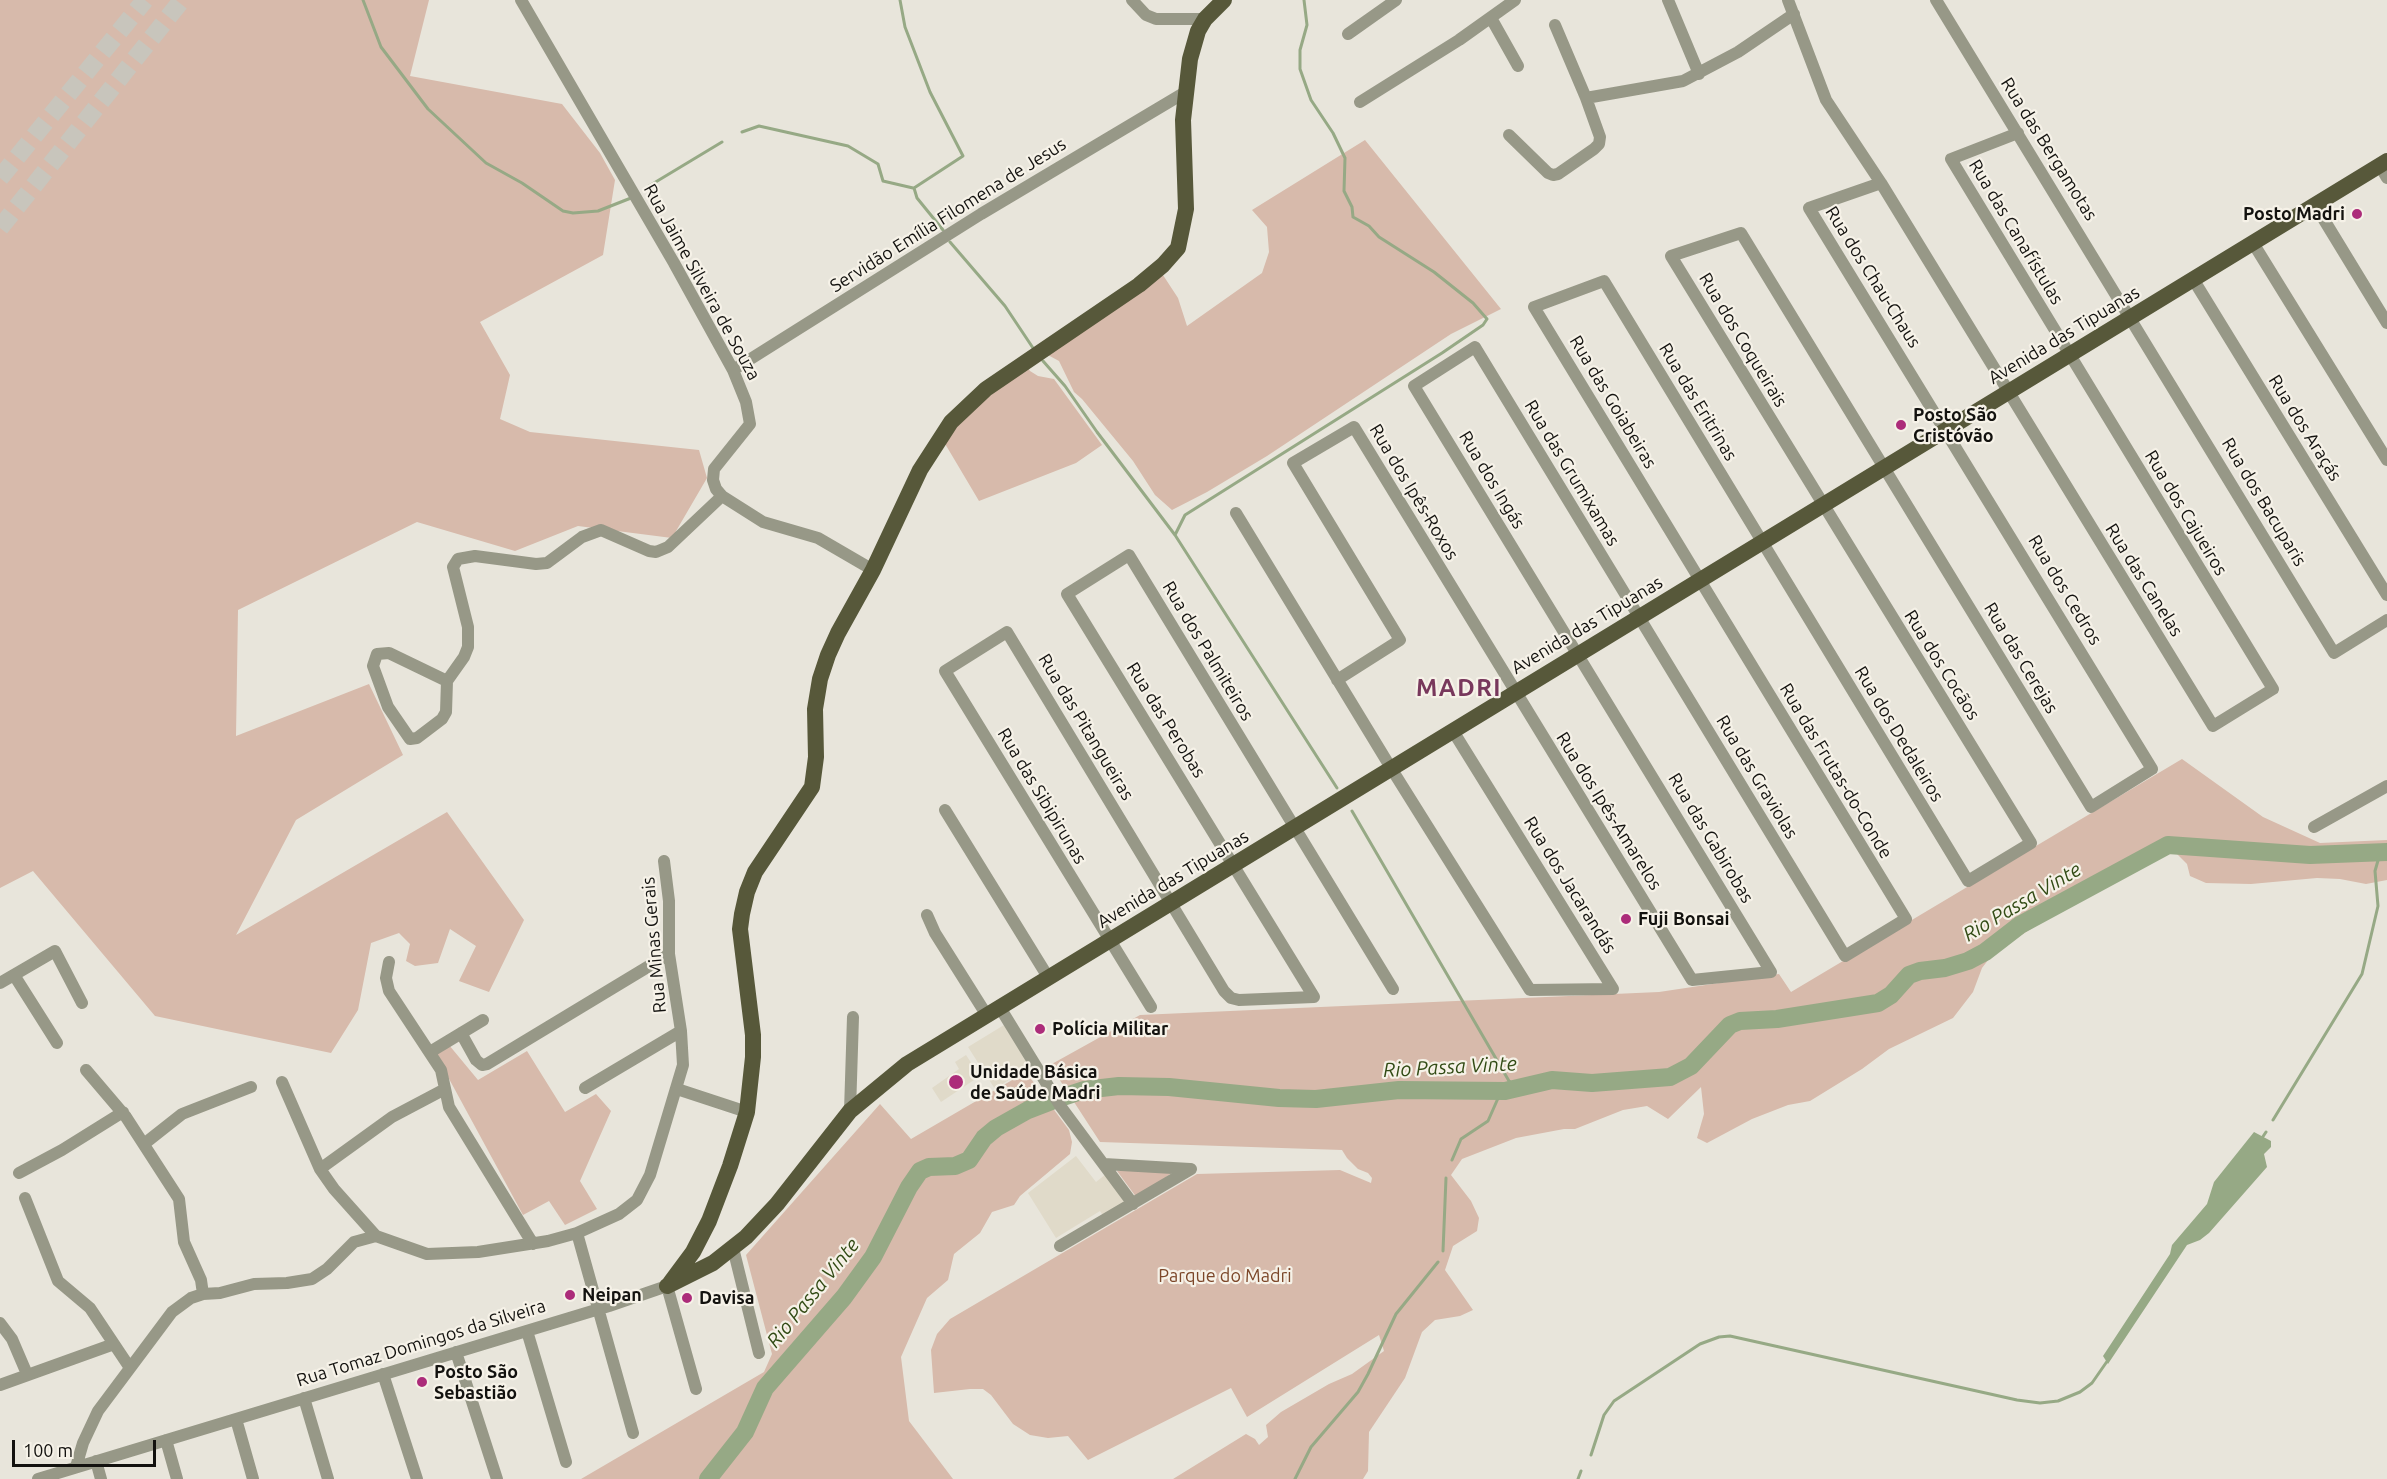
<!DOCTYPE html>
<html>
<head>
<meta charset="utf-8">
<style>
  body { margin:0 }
  #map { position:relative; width:2387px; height:1479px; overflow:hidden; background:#e8e5db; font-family:Ubuntu,sans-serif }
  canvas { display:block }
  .scale { position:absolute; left:12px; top:1440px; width:144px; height:27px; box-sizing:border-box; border:3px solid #13120f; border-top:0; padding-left:8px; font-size:18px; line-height:21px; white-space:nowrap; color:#13120f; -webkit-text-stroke:4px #f6f2e8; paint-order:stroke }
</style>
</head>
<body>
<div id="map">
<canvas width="2387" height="1479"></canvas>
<div class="scale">100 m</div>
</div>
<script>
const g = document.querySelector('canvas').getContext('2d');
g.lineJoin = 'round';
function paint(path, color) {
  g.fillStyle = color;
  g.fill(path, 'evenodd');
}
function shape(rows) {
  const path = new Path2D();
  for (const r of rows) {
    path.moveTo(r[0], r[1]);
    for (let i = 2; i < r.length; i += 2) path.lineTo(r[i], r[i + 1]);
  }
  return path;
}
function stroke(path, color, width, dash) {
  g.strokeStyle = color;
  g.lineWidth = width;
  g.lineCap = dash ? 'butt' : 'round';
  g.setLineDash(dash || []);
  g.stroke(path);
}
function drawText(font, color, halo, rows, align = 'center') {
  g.font = font + ' Ubuntu,sans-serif';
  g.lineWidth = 4.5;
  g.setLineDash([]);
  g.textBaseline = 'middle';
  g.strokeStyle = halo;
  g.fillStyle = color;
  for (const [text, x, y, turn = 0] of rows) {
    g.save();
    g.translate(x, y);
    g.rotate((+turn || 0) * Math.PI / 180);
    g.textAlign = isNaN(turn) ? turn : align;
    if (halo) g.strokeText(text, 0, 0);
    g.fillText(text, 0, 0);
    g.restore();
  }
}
paint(shape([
  [1004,1025,1030,1066,995,1089,968,1047],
  [966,1055,980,1076,941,1102,932,1088,959,1069,955,1062],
  [1076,1156,1096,1182,1106,1174,1124,1199,1123,1204,1104,1217,1100,1211,1056,1238,1028,1193]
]), '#e0dac9');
paint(shape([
  [0,0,429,0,410,76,562,104,600,153,615,180,603,255,480,322,510,375,500,419,530,432,699,450,707,478,672,538,578,526,515,551,417,522,238,610,236,736,369,684,403,755,296,820,236,935,447,812,524,920,489,992,459,981,476,946,450,929,438,963,415,966,406,961,410,944,399,933,371,943,358,1010,331,1053,155,1016,33,871,0,888],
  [1365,140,1501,309,1451,334,1267,456,1207,492,1172,510,1155,495,1133,461,1082,399,1074,392,1059,361,1046,354,1161,272,1178,298,1187,326,1262,273,1269,252,1267,227,1252,210],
  [1026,365,1030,371,1038,376,1054,379,1102,445,1076,463,979,501,944,442,951,429],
  [2182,759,2263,817,2320,843,2387,840,2387,880,2366,884,2340,879,2317,878,2251,884,2206,883,2190,876,2187,864,2168,845,1995,951,1982,968,1973,992,1953,1018,1889,1049,1862,1069,1810,1101,1788,1105,1752,1119,1707,1143,1697,1138,1704,1114,1701,1087,1668,1119,1647,1106,1623,1110,1575,1129,1564,1129,1516,1138,1462,1159,1451,1175,1471,1201,1479,1218,1477,1231,1453,1246,1445,1270,1473,1310,1460,1316,1435,1320,1422,1332,1405,1378,1369,1432,1368,1471,1363,1479,1173,1479,1246,1434,1255,1439,1259,1445,1268,1437,1266,1425,1281,1412,1329,1384,1352,1374,1384,1351,1379,1335,1247,1417,1231,1388,1088,1460,1068,1436,1048,1438,1030,1435,1013,1424,991,1395,983,1389,970,1389,934,1393,931,1350,937,1334,950,1319,1197,1174,1340,1170,1371,1183,1372,1178,1368,1173,1358,1169,1347,1158,1342,1150,1100,1142,1050,1065,1140,1015,1659,992,1779,974,1791,992],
  [449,1045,478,1080,527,1051,565,1112,596,1094,611,1111,580,1181,597,1209,565,1225,549,1201,523,1215,435,1053],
  [1026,1072,1069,1130,1072,1142,1070,1154,1020,1196,1014,1205,992,1212,980,1233,954,1254,948,1280,927,1298,901,1357,909,1421,953,1479,581,1479,764,1372,772,1354,746,1255,880,1104,911,1139],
  [1117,1171,1168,1171,1173,1172,1137,1198]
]), '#d7baab');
paint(shape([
  [2254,1132,2271,1141,2271,1147,2264,1154,2267,1167,2209,1233,2200,1240,2187,1245,2108,1364,2103,1356,2170,1254,2172,1245,2207,1204,2214,1182]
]), '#96a985');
stroke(shape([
  [363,0,381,47,428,109,486,163,522,183,563,211,573,213,598,211,631,198],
  [900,0,905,27,930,92,963,156,914,188],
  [742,132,759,126,848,146,878,164,883,181,913,188],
  [649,186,722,142],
  [914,188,917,198,943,230],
  [950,242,1005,306,1033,348],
  [1043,361,1065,386,1097,432,1175,535,1337,788],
  [1175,535,1185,515,1442,353,1483,325,1487,319,1473,303,1434,272,1379,237,1369,226,1353,217,1352,207,1344,191,1345,158,1333,133,1311,100,1300,69,1300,50,1307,25,1304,0],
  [1352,811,1509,1081,1518,1088],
  [2273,1120,2362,974,2378,906,2375,871,2379,857,2385,852],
  [2262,1138,2266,1132],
  [1452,1160,1461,1139,1488,1121,1499,1096,1505,1091],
  [1443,1251,1446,1178],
  [1591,1455,1604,1415,1614,1401,1700,1344,1719,1337,1730,1336,2017,1400,2040,1403,2058,1401,2080,1392,2092,1383,2108,1360],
  [1295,1479,1311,1447,1358,1392,1368,1374,1396,1314,1438,1262],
  [1578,1479,1581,1471]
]), '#96a985', 3);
stroke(shape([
  [708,1479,745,1432,765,1388,844,1297,873,1257,909,1187,920,1171,929,1167,955,1166,969,1160,984,1138,996,1128,1028,1110,1054,1100,1084,1090,1119,1086,1169,1087,1279,1098,1316,1099,1399,1090,1505,1091,1552,1080,1592,1083,1670,1077,1691,1066,1730,1025,1740,1021,1777,1019,1878,1003,1891,995,1909,975,1920,971,1945,968,1968,961,1985,952,2020,925,2168,845,2310,855,2387,852]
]), '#96a985', 18);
stroke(shape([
  [0,178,145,0],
  [0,228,182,0]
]), '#c8c5bc', 18, [18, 9]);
stroke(shape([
  [521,0,674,263,733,370,746,402,750,424,714,469,713,480,716,489,722,496,763,522,818,538,873,570],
  [1132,0,1146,15,1156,19,1205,19],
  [1668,0,1699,74],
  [1788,0,1826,100,1881,183,2213,726,2273,689,1951,159,2018,133],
  [1936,0,2334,653,2387,620],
  [1491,18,1518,66],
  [1348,34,1396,0],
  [1586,98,1683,81,1738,52,1794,14],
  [1360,102,1459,40,1515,0],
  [1509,135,1548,173,1553,175,1558,174,1594,149,1599,144,1600,137,1586,98,1555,25],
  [2380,166,2387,178],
  [2315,205,2387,323],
  [2253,243,2387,460],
  [2193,279,2387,595],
  [733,370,981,214,1184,93],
  [1236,513,1391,768,1530,990,1613,989,1453,731],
  [1337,680,1400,640,1293,463,1354,427,1692,980,1771,972,1414,386,1475,347,1845,956,1906,919,1534,307,1604,281,1968,881,2031,843,1671,256,1741,233,2091,807,2152,769,1809,208,1881,183],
  [447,681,389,653,377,654,373,666,388,707,410,739,417,738,442,719,446,712,447,681,464,657,468,647,468,627,453,567,458,559,475,556,536,564,547,563,582,537,601,530,649,551,656,552,668,547,722,496],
  [945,810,1048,977],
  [2314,827,2387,786],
  [927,915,935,933,986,1014],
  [389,962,386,978,389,991,441,1070,449,1107,533,1244],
  [14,975,57,1043],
  [0,983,55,951,82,1003],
  [999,1006,1061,1107,1133,1204],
  [1151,1007,945,671,1007,632,1224,991,1231,998,1239,1000,1314,997,1067,594,1129,555,1393,989],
  [461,1033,476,1060,482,1065,487,1064,669,954],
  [430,1052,483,1020],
  [86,1070,126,1117,179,1199,184,1242,201,1280,203,1294],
  [282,1082,320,1169,334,1189,376,1236,427,1254,478,1252,548,1241,577,1233,619,1214,637,1200,650,1175,683,1065,681,1031,669,954,669,901,664,861],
  [585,1088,681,1031],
  [677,1089,747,1112],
  [850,1111,853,1017],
  [144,1144,182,1114,251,1087],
  [1104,1164,1190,1169],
  [320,1169,392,1117,445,1089],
  [19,1173,62,1150,123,1112],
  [25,1198,58,1281,90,1308,130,1368],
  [577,1233,633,1433],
  [1060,1246,1191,1169],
  [733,1248,759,1353],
  [0,1323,12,1339,27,1374],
  [527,1331,566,1462],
  [456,1352,497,1479],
  [383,1374,417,1479],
  [0,1385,114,1344],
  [304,1398,328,1479],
  [236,1419,253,1479],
  [166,1440,177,1479],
  [96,1461,101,1479],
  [76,1467,83,1443,98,1411,172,1312,191,1298,203,1294,220,1293,254,1284,287,1283,312,1279,327,1269,354,1242,376,1236],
  [38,1479,609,1306,667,1286,696,1389]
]), '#979887', 12);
stroke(shape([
  [670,1283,693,1252,709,1221,730,1166,747,1112,753,1057,753,1035,740,929,742,914,747,892,755,872,812,787,816,757,815,709,820,679,828,655,838,633,873,570,920,470,951,422,986,389,1139,285,1163,265,1178,248,1186,209,1183,120,1190,59,1198,31,1205,19,1224,0],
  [667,1286,713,1263,746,1237,777,1204,850,1111,907,1064,2387,161]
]), '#57583a', 16);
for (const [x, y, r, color] of [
  [2357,214,6,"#ac2c7a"],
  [1901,425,6,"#ac2c7a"],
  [1626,919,6,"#ac2c7a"],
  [1040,1029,6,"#ac2c7a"],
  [956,1082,8,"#ac2c7a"],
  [570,1295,6,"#ac2c7a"],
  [687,1298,6,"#ac2c7a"],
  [422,1382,6,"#ac2c7a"]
]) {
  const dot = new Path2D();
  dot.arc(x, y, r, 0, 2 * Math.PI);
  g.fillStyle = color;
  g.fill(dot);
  stroke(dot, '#f6f2e8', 2);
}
drawText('18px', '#13120f', '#f6f2e8', [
  ["Rua das Bergamotas",2049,149,58],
  ["Servidão Emília Filomena de Jesus",948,215,-32],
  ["Rua das Canafístulas",2016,232,59],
  ["Rua dos Chau-Chaus",1873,277,58],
  ["Rua Jaime Silveira de Souza",702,282,61],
  ["Avenida das Tipuanas",2064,335,-31],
  ["Rua dos Coqueirais",1743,340,59],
  ["Rua das Goiabeiras",1613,402,59],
  ["Rua das Eritrinas",1698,402,59],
  ["Rua dos Araçás",2305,428,58],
  ["Rua das Grumixamas",1572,473,59],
  ["Rua dos Ingás",1492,480,59],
  ["Rua dos Ipês-Roxos",1414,492,59],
  ["Rua dos Bacuparis",2264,502,59],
  ["Rua dos Cajueiros",2186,513,59],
  ["Rua das Canelas",2144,580,58],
  ["Rua dos Cedros",2065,590,59],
  ["Avenida das Tipuanas",1587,625,-31],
  ["Rua dos Palmiteiros",1208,651,59],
  ["Rua das Cerejas",2021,658,59],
  ["Rua dos Cocãos",1942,665,58],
  ["Rua das Perobas",1166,720,58],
  ["Rua das Pitangueiras",1086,727,59],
  ["Rua dos Dedaleiros",1899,734,59],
  ["Rua das Frutas-do-Conde",1836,771,59],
  ["Rua das Graviolas",1757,777,59],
  ["Rua das Sibipirunas",1042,796,59],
  ["Rua dos Ipês-Amarelos",1609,811,58],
  ["Rua das Gabirobas",1711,838,59],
  ["Avenida das Tipuanas",1173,879,-31],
  ["Rua dos Jacarandás",1570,885,58],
  ["Rua Minas Gerais",654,945,-95],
  ["Rua Tomaz Domingos da Silveira",421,1343,-17]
]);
drawText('bold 18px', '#13120f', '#f6f2e8', [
  ["Posto Madri",2345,214,"right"],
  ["Posto São",1913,415],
  ["Cristóvão",1913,436],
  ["Fuji Bonsai",1638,919],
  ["Polícia Militar",1052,1029],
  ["Unidade Básica",970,1072],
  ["de Saúde Madri",970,1093],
  ["Neipan",582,1295],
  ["Davisa",699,1298],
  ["Posto São",434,1372],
  ["Sebastião",434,1393]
], 'left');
drawText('18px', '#7c4729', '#f6f2e8', [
  ["Parque do Madri",1225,1276]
]);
drawText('italic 20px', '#324b15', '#f6f2e8', [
  ["Rio Passa Vinte",2022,902,-31],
  ["Rio Passa Vinte",1450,1067,-3],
  ["Rio Passa Vinte",813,1293,-51]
]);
g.letterSpacing = '1.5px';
drawText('bold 24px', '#78385c', '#f6f2e8', [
  ["MADRI",1459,688]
]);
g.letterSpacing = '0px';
</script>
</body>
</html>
